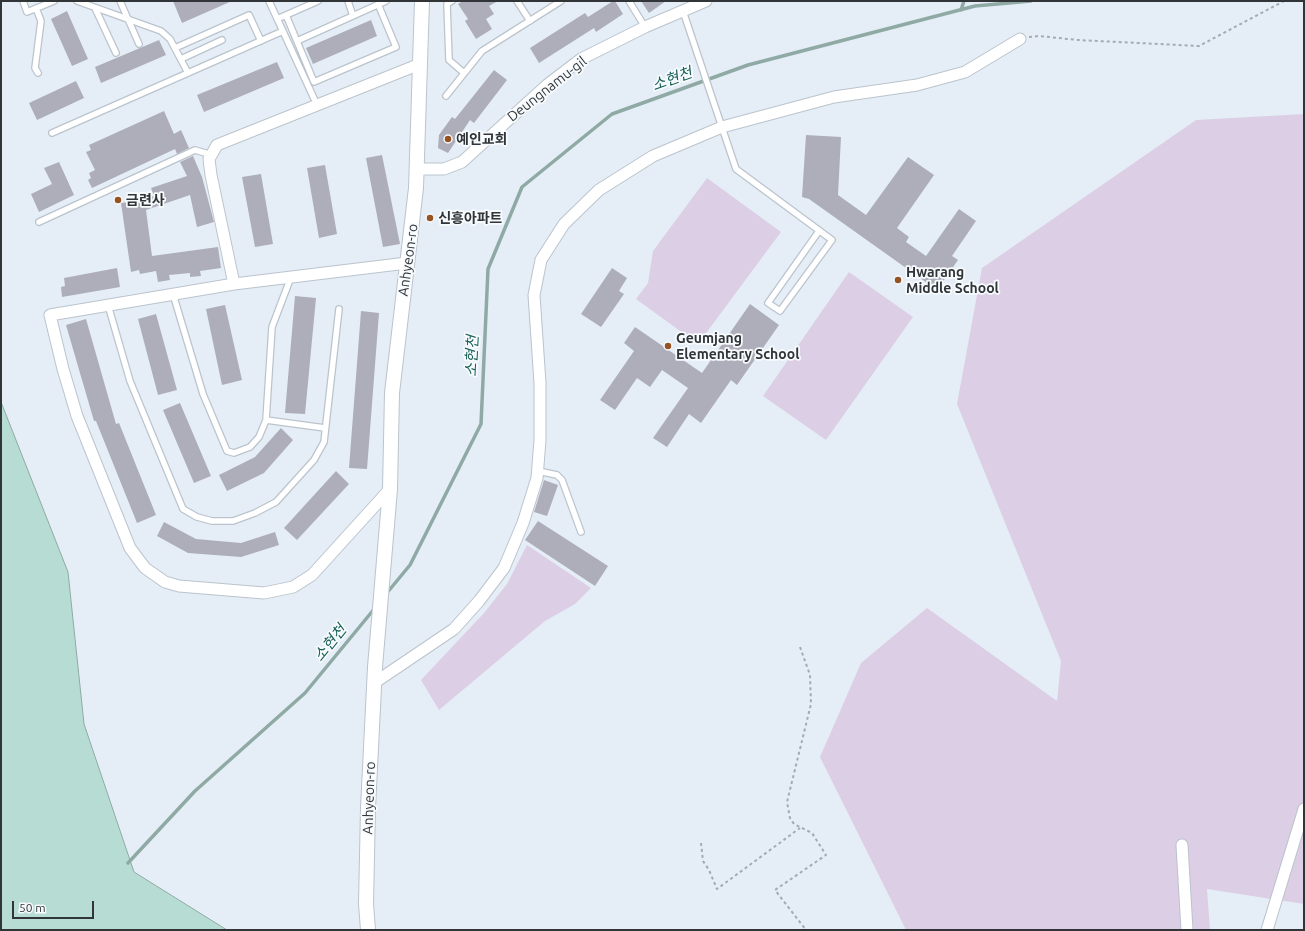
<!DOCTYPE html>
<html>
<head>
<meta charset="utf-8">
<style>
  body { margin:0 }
  #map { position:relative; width:1305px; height:931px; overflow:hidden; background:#e5eef7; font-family:Ubuntu,sans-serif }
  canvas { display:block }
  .frame { position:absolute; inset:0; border:2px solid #313538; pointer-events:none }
  .scale { position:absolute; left:12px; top:901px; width:82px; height:18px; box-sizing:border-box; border:2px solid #313538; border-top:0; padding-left:5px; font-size:12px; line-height:14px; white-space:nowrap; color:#313538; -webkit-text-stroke:3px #f7fbfe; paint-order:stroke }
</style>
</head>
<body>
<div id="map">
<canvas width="1305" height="931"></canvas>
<div class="frame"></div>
<div class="scale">50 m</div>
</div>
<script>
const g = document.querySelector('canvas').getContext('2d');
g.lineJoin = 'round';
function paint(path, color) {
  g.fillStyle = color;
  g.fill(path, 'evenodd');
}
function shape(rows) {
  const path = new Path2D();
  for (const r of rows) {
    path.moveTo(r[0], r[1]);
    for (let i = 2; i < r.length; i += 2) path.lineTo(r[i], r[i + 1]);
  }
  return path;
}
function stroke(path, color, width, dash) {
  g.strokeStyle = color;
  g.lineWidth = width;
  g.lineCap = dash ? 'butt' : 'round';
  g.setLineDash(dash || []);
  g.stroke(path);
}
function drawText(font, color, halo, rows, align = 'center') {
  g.font = font + ' Ubuntu,"Noto Sans KR",sans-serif';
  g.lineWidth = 3.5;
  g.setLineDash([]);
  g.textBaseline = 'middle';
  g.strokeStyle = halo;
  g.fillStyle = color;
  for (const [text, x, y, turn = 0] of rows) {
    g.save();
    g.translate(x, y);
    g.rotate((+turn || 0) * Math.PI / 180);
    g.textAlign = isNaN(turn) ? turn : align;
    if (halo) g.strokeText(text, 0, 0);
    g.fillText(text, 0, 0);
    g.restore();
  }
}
paint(shape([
  [1304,114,1304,904,1207,889,1210,930,906,930,820,757,861,663,927,608,1057,701,1061,661,957,404,982,268,1196,120],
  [707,178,781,232,698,344,636,299,648,283,653,251],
  [849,272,913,317,826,440,763,396],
  [527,545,591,588,575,604,545,621,439,710,421,680,484,613,507,584]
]), '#dccee5');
const water = shape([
  [1,402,68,572,84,724,134,872,227,930,1,930,1,402]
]);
paint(water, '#b7dcd3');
stroke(water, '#8faaa4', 1);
stroke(shape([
  [961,10,964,1],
  [386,594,410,565,481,424,488,269,522,187,612,114,748,65,975,6,1031,1],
  [128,863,195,791,305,693,375,608]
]), '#8faaa4', 3.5);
paint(shape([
  [173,1,232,1,182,23],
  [463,1,498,1,489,6,494,14,486,19,492,29,476,39,465,21,468,19,458,4],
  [613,1,615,1,623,14,596,32,594,28,539,63,530,48,585,13,588,17],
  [641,1,666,1,649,13],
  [67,11,88,59,72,66,51,19],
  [371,20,377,36,313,64,306,48],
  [159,40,166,55,101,83,95,67],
  [277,62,284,78,204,112,197,95],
  [494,70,507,80,474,123,470,120,448,153,438,148,439,135,452,117,455,119],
  [76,81,84,98,37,120,29,103],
  [164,111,174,134,181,130,189,148,177,154,175,149,92,188,88,180,91,178,89,173,95,170,86,152,91,150,89,145],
  [806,135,841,137,838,195,866,215,908,157,934,175,897,228,909,237,906,242,926,256,959,209,976,221,952,256,958,260,937,290,809,199,802,197],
  [382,155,400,244,383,247,366,158],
  [193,156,202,177,214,222,197,227,190,195,146,210,152,256,218,247,221,268,200,271,201,276,190,277,190,273,169,275,170,280,158,282,156,271,140,274,139,270,131,272,121,203,130,202,129,200,154,196,151,188,187,176,180,162],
  [59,162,74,195,39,212,31,194,52,184,44,168],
  [325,165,337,234,319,238,307,168],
  [261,174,273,244,255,247,242,177],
  [117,268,120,287,62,297,61,287,65,286,64,278],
  [612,268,627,278,619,291,624,294,601,327,581,314],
  [295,296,316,298,305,414,285,413],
  [750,304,779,325,737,385,731,380,701,423,689,414,667,447,653,438,688,388,662,370,650,387,637,378,615,410,600,400,634,351,624,343,635,327,702,373],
  [225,305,242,380,222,385,206,309],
  [361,311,379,313,367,469,349,468],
  [156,314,177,390,158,395,138,319],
  [86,319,116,424,119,423,156,515,137,523,96,421,94,421,66,325],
  [180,403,211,476,194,483,163,410],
  [281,428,293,440,264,473,227,491,219,475,255,457],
  [336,471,349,484,297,540,284,528],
  [544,480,558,485,547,516,534,512],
  [538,521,608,566,595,586,525,540],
  [164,522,196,539,241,543,275,532,279,545,241,557,188,553,157,536]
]), '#adaeb9');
const service = shape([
  [23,1,27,12,54,1],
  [77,1,161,31,170,39,188,73],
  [120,1,139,44],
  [269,1,317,105],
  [348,1,353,16],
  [452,1,447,4,449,60,464,73],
  [517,1,530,21],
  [629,1,645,27],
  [36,8,41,21,35,68,38,73],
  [95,8,116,53],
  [683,11,736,169,832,240,780,311,768,303,819,231],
  [286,15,314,82,396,47,378,4],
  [277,19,318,1],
  [297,41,386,1],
  [175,48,249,15,261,41],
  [181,59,222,40],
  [446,96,482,51,561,1],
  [52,133,283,31],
  [39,222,195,150,212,155],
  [173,294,203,394,227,451,234,453,250,447,259,437,266,420,272,327,291,277],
  [108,305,130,381,183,509,197,517,212,521,233,521,255,513,276,502,314,460,324,442,339,309],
  [266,420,325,428],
  [538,471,557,475,562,480,581,532]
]);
const minor = shape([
  [417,169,444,169,462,162,547,85,581,59,645,27,706,1],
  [234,284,211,175,209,159,217,145,420,64],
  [390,489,312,575,293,587,264,593,179,586,165,582,145,568,130,548,77,416,63,369,50,315,234,284,407,263],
  [374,683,454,629,479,601,504,568,523,523,537,478,540,440,540,383,534,295,541,260,564,224,599,190,653,156,722,127,834,97,917,85,965,72,1020,39],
  [1182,845,1187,930],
  [1267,930,1304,809]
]);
const tertiary = shape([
  [368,930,366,904,368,808,375,667,390,489,392,393,416,188,422,1]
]);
stroke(service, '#bbc4cc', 8);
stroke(minor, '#bbc4cc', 13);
stroke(tertiary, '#bbc4cc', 16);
stroke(shape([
  [1029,37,1039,36,1078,40,1199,46,1284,1],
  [800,647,810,675,811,704,787,802,790,818,794,824,812,833,826,855,775,890,806,930],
  [701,843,703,861,709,870,717,889,800,828]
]), '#a3abb1', 2, [3, 3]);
stroke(service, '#fff', 5.5);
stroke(minor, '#fff', 11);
stroke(tertiary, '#fff', 14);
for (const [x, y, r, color] of [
  [448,139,4,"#955223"],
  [118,200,4,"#955223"],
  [430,218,4,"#955223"],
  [898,280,4,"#955223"],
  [668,346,4,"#955223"]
]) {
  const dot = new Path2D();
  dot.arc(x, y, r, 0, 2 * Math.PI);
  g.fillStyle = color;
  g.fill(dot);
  stroke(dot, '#f7fbfe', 1.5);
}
drawText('14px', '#313538', '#f7fbfe', [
  ["Deungnamu-gil",547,89,-38],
  ["Anhyeon-ro",408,260,-82],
  ["Anhyeon-ro",369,798,-88]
]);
drawText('bold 14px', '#313538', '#f7fbfe', [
  ["예인교회",456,139],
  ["금련사",126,200],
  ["신흥아파트",438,218],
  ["Hwarang",906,272],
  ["Middle School",906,288],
  ["Geumjang",676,338],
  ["Elementary School",676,354]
], 'left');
drawText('italic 15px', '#196055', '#f7fbfe', [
  ["소현천",672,79,-20],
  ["소현천",472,356,-87],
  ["소현천",330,643,-51]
]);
</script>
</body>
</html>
